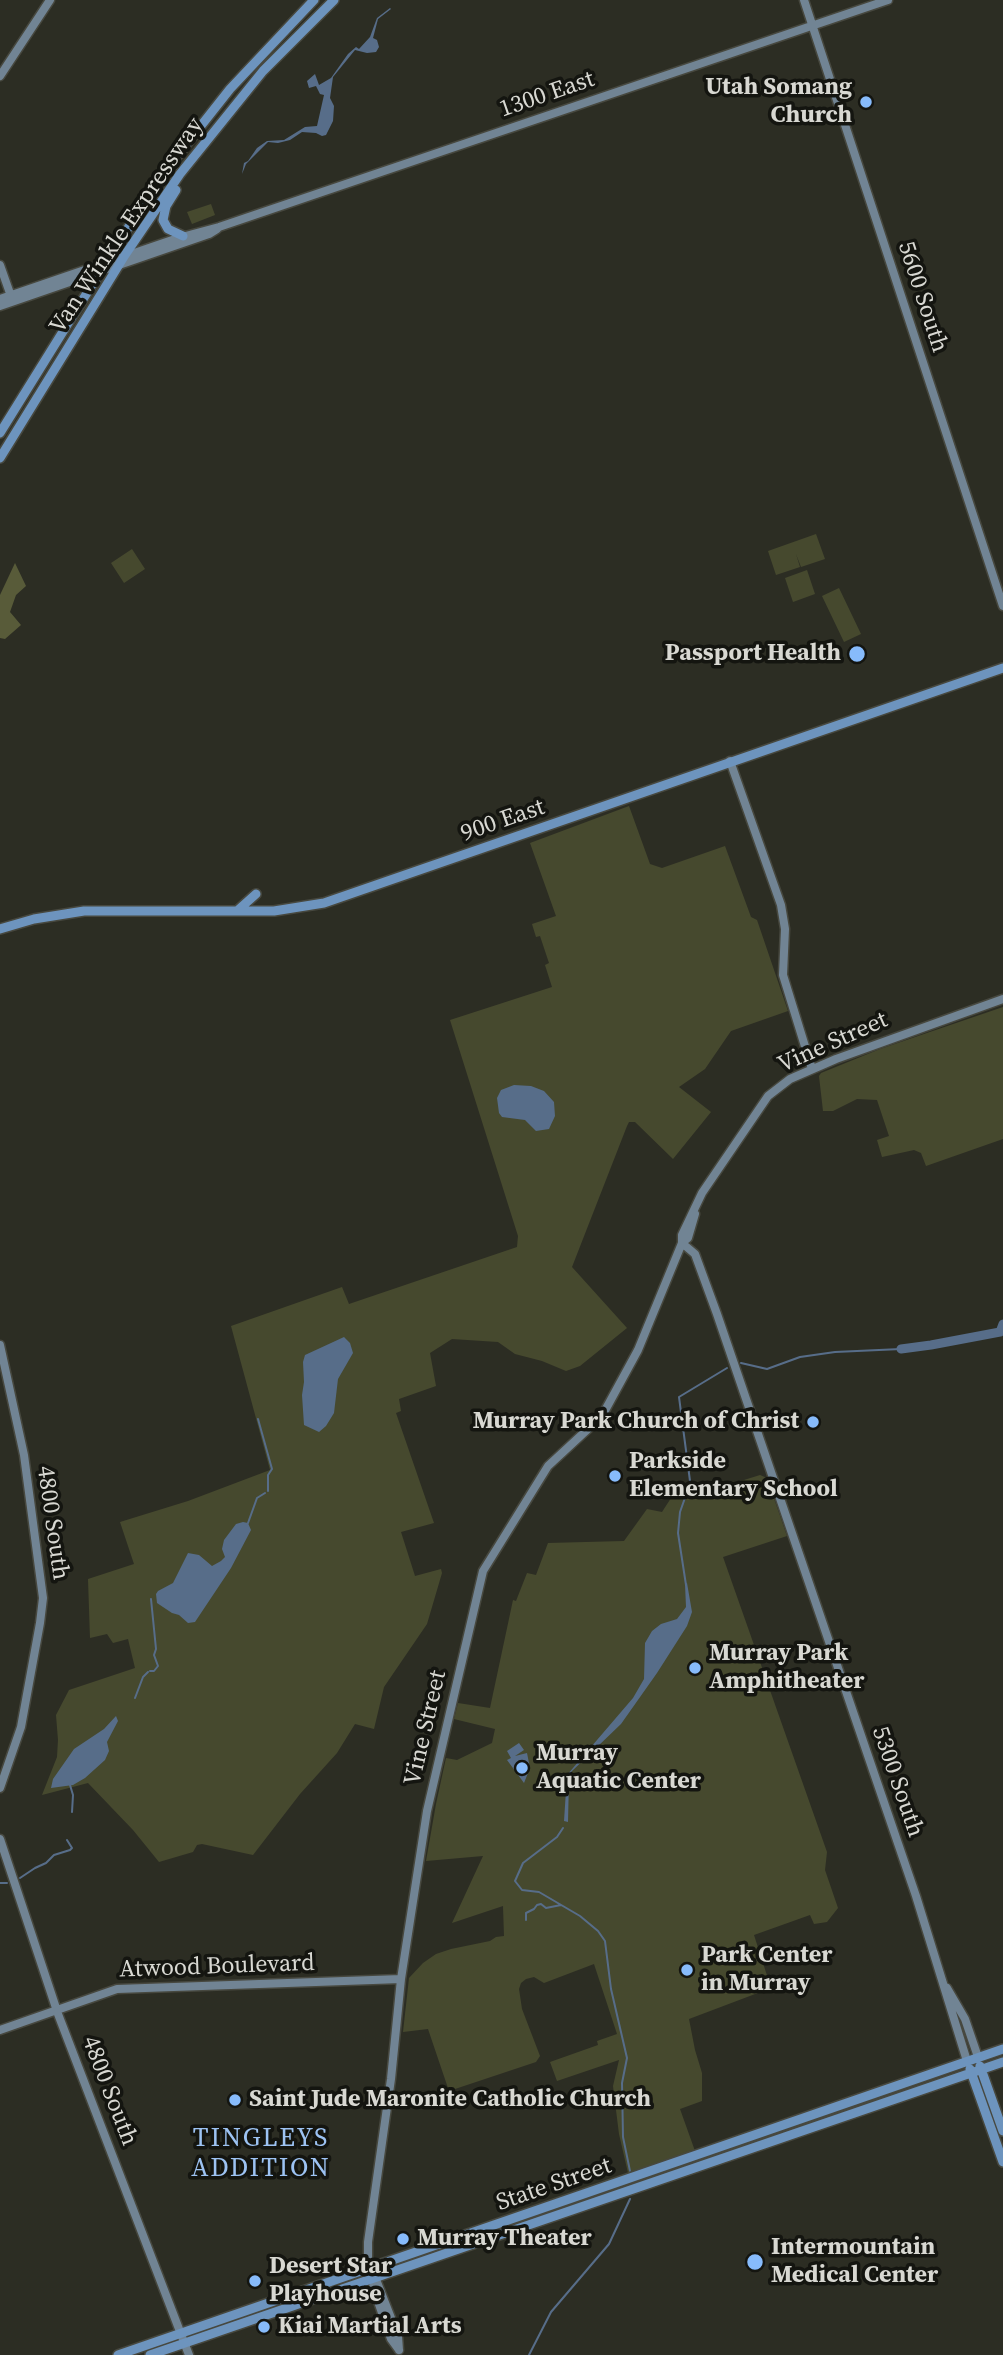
<!DOCTYPE html>
<html>
<head>
<meta charset="utf-8">
<style>
  body { margin:0 }
  canvas { display:block; background:#2c2d23 }
</style>
</head>
<body>
<canvas width="1003" height="2355"></canvas>
<script>
const g = document.querySelector('canvas').getContext('2d');
g.lineJoin = 'round';
function paint(path, color) {
  g.fillStyle = color;
  g.fill(path, 'evenodd');
}
function shape(rows) {
  const path = new Path2D();
  for (const r of rows) {
    path.moveTo(r[0], r[1]);
    for (let i = 2; i < r.length; i += 2) path.lineTo(r[i], r[i + 1]);
  }
  return path;
}
function stroke(path, color, width, dash) {
  g.strokeStyle = color;
  g.lineWidth = width;
  g.lineCap = dash ? 'butt' : 'round';
  g.setLineDash(dash || []);
  g.stroke(path);
}
function drawText(font, color, halo, rows, align = 'center') {
  g.font = font + ' "Source Serif 4",serif';
  g.lineWidth = 7;
  g.setLineDash([]);
  g.textBaseline = 'middle';
  g.strokeStyle = halo;
  g.fillStyle = color;
  for (const [text, x, y, turn = 0] of rows) {
    g.save();
    g.translate(x, y);
    g.rotate((+turn || 0) * Math.PI / 180);
    g.textAlign = isNaN(turn) ? turn : align;
    if (halo) g.strokeText(text, 0, 0);
    g.fillText(text, 0, 0);
    g.restore();
  }
}
paint(shape([
  [211,204,215,215,192,224,187,212],
  [816,534,825,559,801,567,796,554,800,567,776,575,768,551],
  [132,549,145,569,124,583,111,563],
  [807,570,815,594,793,602,785,578],
  [839,588,861,634,844,642,822,596],
  [629,806,650,864,662,868,725,846,751,917,757,920,788,1011,731,1031,705,1069,679,1087,711,1112,673,1159,635,1122,629,1122,627,1126,572,1267,627,1328,580,1366,566,1371,542,1361,515,1354,498,1342,452,1339,430,1353,436,1386,399,1399,401,1411,396,1413,434,1523,401,1532,415,1576,441,1569,442,1573,427,1624,384,1687,374,1729,355,1724,337,1753,300,1794,253,1855,202,1844,197,1845,193,1852,159,1862,133,1830,88,1783,42,1795,57,1757,58,1740,56,1715,69,1690,135,1668,128,1639,113,1643,107,1634,90,1638,88,1579,134,1564,120,1522,188,1501,270,1470,231,1326,342,1287,349,1304,517,1247,518,1236,450,1020,552,987,545,965,549,963,540,936,536,937,532,924,556,916,530,843],
  [1003,1007,1003,1139,926,1166,921,1153,914,1150,882,1157,877,1140,889,1136,877,1100,857,1099,833,1111,823,1111,819,1076,821,1073,880,1049],
  [760,1475,767,1478,787,1536,723,1557,827,1852,825,1870,838,1908,827,1922,814,1924,810,1915,754,1935,771,1988,689,2019,695,2050,702,2073,702,2101,680,2109,695,2151,628,2173,619,2134,613,2086,619,2060,557,2081,550,2062,598,2045,597,2041,617,2034,594,1964,544,1983,534,1977,526,1979,521,1983,519,1989,522,2009,540,2056,536,2062,449,2091,428,2029,403,2032,409,1978,423,1963,436,1954,451,1949,490,1941,496,1937,504,1936,503,1906,452,1923,483,1856,426,1861,436,1804,446,1758,457,1760,492,1743,495,1729,454,1719,458,1703,490,1708,513,1600,516,1601,527,1573,536,1575,548,1543,624,1541,647,1509,662,1512,673,1495,696,1495]
]), '#46492e');
paint(shape([
  [15,563,26,586,16,595,10,612,21,625,5,639,0,638,0,595]
]), '#585b39');
paint(shape([
  [390,8,391,9,378,19,373,38,377,40,379,47,376,52,367,53,355,50,333,77,330,98,334,106,333,121,326,135,322,136,316,133,302,132,290,140,278,143,268,142,246,164,242,174,244,163,248,161,257,148,267,141,284,140,305,127,317,126,324,95,320,94,316,86,309,88,307,81,315,74,319,85,331,78,348,54,356,47,359,49,370,37,377,18],
  [514,1085,531,1086,544,1091,554,1102,555,1116,549,1129,536,1131,525,1120,502,1117,499,1113,497,1098,501,1090],
  [344,1337,350,1343,353,1353,338,1379,334,1413,326,1426,319,1432,304,1425,302,1395,304,1382,303,1362,305,1355],
  [243,1522,248,1523,251,1530,231,1568,195,1622,188,1623,179,1615,172,1613,157,1603,156,1594,158,1591,173,1583,188,1553,199,1555,212,1566,221,1561,225,1557,222,1549,224,1540,236,1524],
  [687,1583,692,1612,687,1626,657,1673,621,1724,571,1772,569,1779,568,1822,564,1821,567,1775,633,1698,644,1679,645,1643,652,1631,661,1624,677,1619,686,1607,685,1584],
  [116,1716,118,1721,107,1742,109,1751,105,1760,85,1778,73,1785,51,1788,53,1779,74,1749,104,1729],
  [519,1743,524,1750,515,1756,527,1753,530,1768,524,1783,507,1760,511,1758,507,1751]
]), '#576d89');
stroke(shape([
  [741,1363,767,1369,800,1357,835,1352,901,1349],
  [258,1419,272,1469,268,1475,268,1491],
  [690,1481,679,1397,727,1368],
  [686,1495,680,1512,678,1533,686,1585],
  [248,1523,257,1498,265,1493],
  [150,1671,154,1671,158,1666,154,1655,156,1649,151,1599],
  [135,1698,143,1677,148,1672],
  [70,1785,73,1795,72,1812],
  [563,1828,557,1837,523,1863,515,1881,522,1890,539,1892,580,1916,598,1931,605,1941,611,1989,627,2058,622,2083,623,2137,630,2171],
  [20,1878,35,1868,46,1863,54,1855,70,1850,72,1848,67,1840],
  [0,1883,7,1883],
  [526,1920,526,1913,534,1909,537,1905,541,1904,546,1908,561,1905],
  [529,2355,551,2312,609,2244,630,2199]
]), '#576d89', 2);
stroke(shape([
  [901,1349,931,1345,1000,1332,1003,1324]
]), '#576d89', 9);
const secondary = shape([
  [804,0,1003,606],
  [0,76,50,0],
  [0,265,12,299],
  [0,299,178,238,219,227,888,0],
  [0,306,209,234,217,229],
  [730,761,781,905,785,929,783,975,812,1069],
  [682,1243,695,1254,717,1314,916,1896,967,2061],
  [682,1243,688,1238,695,1214],
  [0,1345,24,1455,43,1598,40,1623,21,1727,0,1788],
  [0,1839,58,2014,189,2355],
  [947,1988,965,2019,978,2057],
  [0,2030,117,1989,401,1979],
  [375,2278,373,2287,391,2339,399,2350],
  [399,2350,398,2336,368,2259,368,2242,391,2079,401,1979,427,1811,483,1571,548,1466,602,1416,638,1350,682,1243,682,1235,702,1193,768,1096,790,1079,836,1059,1003,999]
]);
const primary = shape([
  [176,190,166,206,163,220,168,229,183,236],
  [0,433,113,251,166,170,230,89,314,0],
  [0,458,125,255,180,174,263,71,334,0],
  [237,911,256,894],
  [0,929,34,919,84,911,274,911,324,903,1003,668],
  [980,2066,1003,2131],
  [970,2069,1003,2162],
  [118,2355,1003,2049],
  [150,2355,1003,2062]
]);
stroke(secondary, '#47483f', 11);
stroke(primary, '#47483f', 12);
stroke(secondary, '#718494', 8);
stroke(primary, '#6d94be', 9);
for (const [x, y, r, color] of [
  [866,102,7,"#87bbfb"],
  [857,654,9,"#87bbfb"],
  [813,1422,7,"#87bbfb"],
  [615,1476,7,"#87bbfb"],
  [695,1668,7,"#87bbfb"],
  [522,1768,7,"#87bbfb"],
  [687,1970,7,"#87bbfb"],
  [235,2100,7,"#87bbfb"],
  [403,2239,7,"#87bbfb"],
  [755,2262,9,"#87bbfb"],
  [255,2281,7,"#87bbfb"],
  [264,2327,7,"#87bbfb"]
]) {
  const dot = new Path2D();
  dot.arc(x, y, r, 0, 2 * Math.PI);
  g.fillStyle = color;
  g.fill(dot);
  stroke(dot, '#141510', 2.5);
}
drawText('bold 24px', '#d8d8d2', '#141510', [
  ["Utah Somang",852,88,"right"],
  ["Church",852,116,"right"],
  ["Passport Health",841,654,"right"],
  ["Murray Park Church of Christ",799,1422,"right"],
  ["Parkside",629,1462],
  ["Elementary School",629,1490],
  ["Murray Park",709,1654],
  ["Amphitheater",709,1682],
  ["Murray",536,1754],
  ["Aquatic Center",536,1782],
  ["Park Center",701,1956],
  ["in Murray",701,1984],
  ["Saint Jude Maronite Catholic Church",249,2100],
  ["Murray Theater",417,2239],
  ["Intermountain",771,2248],
  ["Medical Center",771,2276],
  ["Desert Star",269,2267],
  ["Playhouse",269,2295],
  ["Kiai Martial Arts",278,2327]
], 'left');
drawText('24px', '#d8d8d2', '#141510', [
  ["1300 East",547,95,-19],
  ["Van Winkle Expressway",127,226,-56],
  ["5600 South",922,297,72],
  ["900 East",503,821,-19],
  ["Vine Street",833,1043,-24],
  ["4800 South",52,1523,82],
  ["Vine Street",426,1728,-77],
  ["5300 South",897,1782,71],
  ["Atwood Boulevard",217,1967,-2],
  ["4800 South",109,2091,69],
  ["State Street",554,2185,-19]
]);
g.letterSpacing = '2px';
drawText('26px', '#9dc3f3', '#141510', [
  ["TINGLEYS",261,2139],
  ["ADDITION",261,2169]
]);
g.letterSpacing = '0px';
</script>
</body>
</html>
